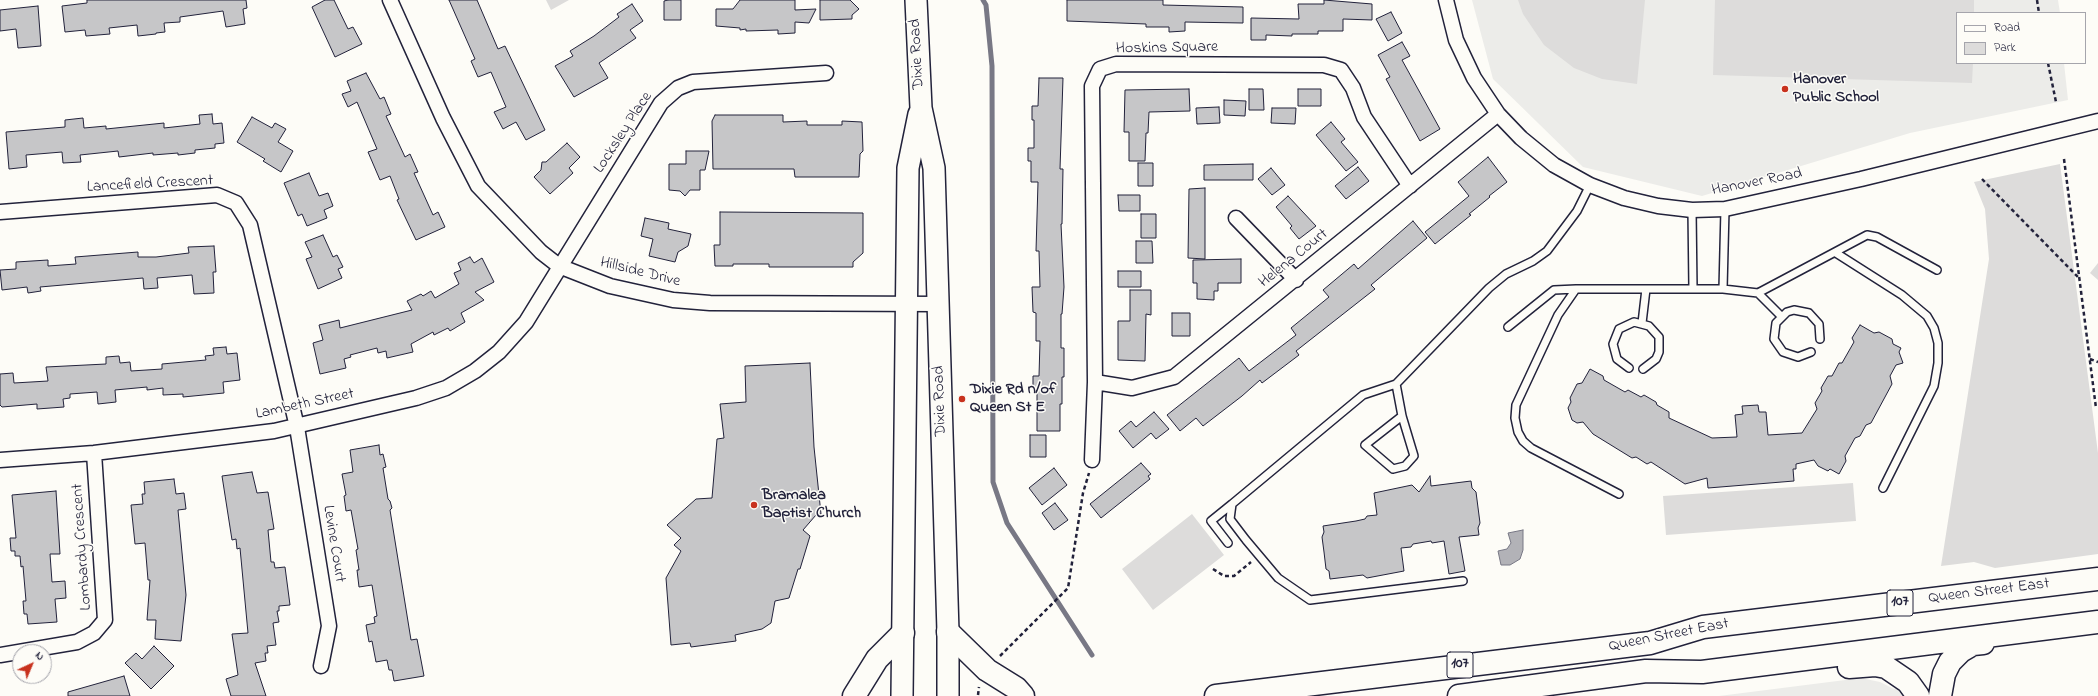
<!DOCTYPE html>
<html>
<head>
<meta charset="utf-8">
<style>
  body { margin:0 }
  #map { position:relative; width:2098px; height:696px; overflow:hidden; background:#fdfcf7; font-family:"Indie Flower",sans-serif }
  canvas { display:block }
  .legend { position:absolute; left:1956px; top:12px; width:130px; height:52px; box-sizing:border-box; background:#fdfcf7; border:1px solid #a5a5ac; margin:0; padding:5px 7px; list-style:none; font-size:12px; color:#22223b }
  .legend li { display:flex; align-items:center; gap:8px; height:20px }
  .legend b { width:20px; border:1px solid #a5a5ac }
  .north { position:absolute; left:12px; top:644px; width:40px; height:40px; box-sizing:border-box; background:#fdfcf7; border:1px solid #a5a5ac; border-radius:50%; rotate:44deg; font-size:11px; font-weight:700; line-height:16px; text-align:center; color:#22223b }
  .north::after { content:''; display:block; margin:auto; width:14px; height:18px; background:#c8321e; clip-path:polygon(50% 0,100% 100%,50% 72%,0 100%) }
</style>
</head>
<body>
<div id="map">
<canvas width="2098" height="696"></canvas>
<ul class="legend">
<li><b style="height:5px;background:#fdfcf7"></b>Road</li>
<li><b style="height:11px;background:#dddcdb"></b>Park</li>
</ul>
<div class="north">N</div>
</div>
<script>
const g = document.querySelector('canvas').getContext('2d');
g.lineJoin = 'round';
function paint(path, color) {
  g.fillStyle = color;
  g.fill(path, 'evenodd');
}
function shape(rows) {
  const path = new Path2D();
  for (const r of rows) {
    path.moveTo(r[0], r[1]);
    for (let i = 2; i < r.length; i += 2) path.lineTo(r[i], r[i + 1]);
  }
  return path;
}
function stroke(path, color, width, dash) {
  g.strokeStyle = color;
  g.lineWidth = width;
  g.lineCap = dash ? 'butt' : 'round';
  g.setLineDash(dash || []);
  g.stroke(path);
}
function drawText(font, color, halo, rows, align = 'center') {
  g.font = font + ' "Indie Flower",sans-serif';
  g.lineWidth = 3;
  g.setLineDash([]);
  g.textBaseline = 'middle';
  g.strokeStyle = halo;
  g.fillStyle = color;
  for (const [text, x, y, turn = 0] of rows) {
    g.save();
    g.translate(x, y);
    g.rotate((+turn || 0) * Math.PI / 180);
    g.textAlign = isNaN(turn) ? turn : align;
    if (halo) g.strokeText(text, 0, 0);
    g.fillText(text, 0, 0);
    g.restore();
  }
}
paint(shape([
  [1472,0,2058,0,2060,13,1957,13,1957,63,2064,63,2068,100,1910,133,1702,196,1583,167,1493,79],
  [1861,678,1880,682,1894,689,1897,685,1908,696,1719,696]
]), '#ecece9');
paint(shape([
  [546,0,569,0,551,10],
  [1518,0,1645,0,1637,84,1602,79,1574,68,1544,45,1523,14],
  [1715,0,1974,0,1974,13,1957,13,1957,63,1973,63,1972,83,1713,75],
  [2060,164,2098,453,2098,554,1995,568,1974,562,1941,566,1989,259,1985,209,1974,182],
  [2098,263,2098,280,2090,273],
  [1853,483,1856,521,1666,535,1663,496],
  [1192,514,1224,555,1153,610,1122,569]
]), '#dddcdb');
const water = shape([
  [1523,530,1523,550,1520,559,1510,565,1501,565,1498,551,1507,549,1511,543,1508,533,1523,530]
]);
paint(water, '#b2b2b7');
stroke(water, '#787885', 1);
stroke(shape([
  [983,0,986,5,992,66,993,482,1007,523,1092,655]
]), '#787885', 5);
const building = shape([
  [87,0,246,0,247,8,243,9,245,24,226,27,223,11,180,17,180,22,164,23,165,32,156,33,156,34,138,36,137,25,109,28,110,34,86,36,85,30,65,32,62,6,87,3,87,0],
  [325,0,334,0,348,29,353,27,362,44,335,57,312,7,325,0],
  [449,0,477,0,498,49,505,46,545,130,526,140,516,122,503,129,494,112,506,107,491,72,478,77,471,61,475,59,449,0],
  [668,0,681,0,681,20,664,20,664,1,668,0],
  [740,0,795,0,795,10,816,9,809,23,795,22,795,33,778,34,778,30,746,31,746,29,740,30,740,28,716,26,716,9,733,9,740,0],
  [820,0,850,0,859,9,852,15,852,19,820,20,820,0],
  [1067,0,1163,0,1163,5,1243,7,1243,23,1185,22,1185,31,1169,32,1169,27,1146,27,1146,24,1067,21,1067,0],
  [1324,0,1372,4,1372,20,1343,19,1343,31,1318,31,1318,34,1292,34,1292,36,1266,35,1266,40,1251,40,1251,18,1299,19,1298,4,1324,4,1324,0],
  [632,4,643,21,630,30,636,38,599,63,608,78,574,97,555,66,573,56,570,51,594,36,619,17,617,14,632,4],
  [38,6,41,46,18,48,16,29,0,31,0,10,38,6],
  [1391,12,1402,33,1388,41,1376,19,1391,12],
  [1402,42,1410,56,1402,60,1440,129,1420,141,1386,79,1390,77,1378,55,1402,42],
  [366,73,380,99,384,97,391,114,386,116,405,157,410,154,418,172,414,173,433,215,438,212,445,227,416,240,397,200,399,199,390,176,380,180,368,152,377,149,357,102,348,107,342,94,351,91,347,81,366,73],
  [1039,78,1063,78,1060,169,1063,169,1062,224,1061,224,1064,287,1062,314,1061,314,1061,348,1064,348,1064,377,1062,377,1062,404,1060,404,1060,431,1037,431,1037,389,1033,389,1033,376,1039,376,1040,341,1036,341,1036,313,1033,312,1032,287,1040,287,1039,251,1036,251,1038,182,1031,182,1031,161,1028,161,1028,148,1034,148,1034,120,1032,120,1032,106,1038,106,1039,78],
  [1189,89,1190,111,1149,112,1148,133,1146,133,1145,161,1129,161,1129,132,1124,132,1125,90,1189,89],
  [1249,89,1263,89,1264,110,1249,110,1249,89],
  [1298,89,1321,89,1321,106,1298,106,1298,89],
  [1224,100,1246,101,1245,116,1224,115,1224,100],
  [1219,107,1220,123,1197,124,1196,108,1219,107],
  [1272,108,1296,108,1295,124,1271,123,1272,108],
  [212,114,213,124,222,123,224,143,215,144,215,148,195,150,195,153,178,155,178,153,153,155,153,153,119,157,118,151,80,155,81,162,63,163,62,152,26,155,27,167,9,169,6,132,65,127,65,120,83,118,84,128,106,126,106,129,164,123,164,128,200,124,199,115,212,114],
  [715,115,783,115,783,122,807,121,807,125,842,125,842,121,862,122,863,151,860,154,859,177,795,177,794,169,713,169,712,121,715,115],
  [252,117,272,128,275,123,286,129,278,142,293,151,281,172,263,161,265,159,237,142,252,117],
  [1331,122,1345,139,1341,142,1358,162,1346,171,1316,135,1331,122],
  [567,143,580,157,569,168,573,173,550,194,534,177,541,170,542,162,546,162,567,143],
  [686,151,709,151,705,170,700,170,700,190,690,190,685,196,680,191,669,190,669,164,686,164,686,151],
  [1488,157,1507,182,1489,196,1490,197,1469,214,1471,215,1435,244,1425,232,1469,196,1458,182,1488,157],
  [1138,163,1153,163,1153,186,1138,186,1138,163],
  [1253,164,1253,180,1204,180,1204,165,1253,164],
  [1358,167,1369,181,1346,199,1335,186,1358,167],
  [1271,168,1285,185,1272,195,1258,179,1271,168],
  [309,173,319,196,328,193,333,206,324,210,327,218,307,226,302,214,298,216,284,183,309,173],
  [1205,188,1205,259,1188,258,1189,189,1205,188],
  [1118,195,1140,195,1140,211,1119,211,1118,195],
  [1288,196,1316,226,1299,239,1290,228,1292,226,1276,207,1288,196],
  [720,212,863,213,863,253,853,262,853,267,769,267,769,264,733,264,733,266,715,266,714,245,720,245,720,212],
  [1141,214,1156,214,1156,238,1141,238,1141,214],
  [645,218,669,223,668,229,691,234,688,246,678,252,675,262,649,256,653,239,641,236,645,218],
  [1413,221,1427,238,1371,285,1375,289,1296,351,1299,355,1262,383,1260,380,1242,396,1203,426,1196,418,1180,431,1167,415,1239,358,1249,371,1296,335,1291,328,1329,297,1323,290,1354,264,1358,269,1413,221],
  [323,235,333,257,337,255,343,267,338,269,342,278,318,289,306,259,312,257,305,242,323,235],
  [1136,241,1152,241,1153,263,1136,263,1136,241],
  [214,246,216,272,213,272,214,293,194,294,192,275,157,278,158,288,144,289,143,278,40,287,41,291,28,293,27,287,2,290,0,270,16,269,16,262,48,260,48,266,76,264,75,257,138,252,138,257,156,257,189,253,188,247,214,246],
  [470,257,474,263,482,258,494,282,475,292,484,300,461,313,465,322,450,331,448,328,434,335,433,332,411,344,413,352,387,358,386,351,378,353,377,348,350,355,351,357,344,359,346,368,320,374,313,343,323,340,319,325,339,320,340,328,412,310,407,301,421,294,423,296,431,291,435,298,459,284,454,273,461,270,458,263,470,257],
  [1241,259,1241,283,1218,283,1218,291,1214,291,1214,300,1197,299,1197,283,1193,283,1193,260,1241,259],
  [1118,271,1141,271,1141,287,1118,287,1118,271],
  [1130,290,1151,290,1151,315,1146,314,1145,361,1118,360,1118,321,1130,321,1130,290],
  [1172,313,1190,313,1190,336,1172,336,1172,313],
  [1860,325,1874,333,1879,332,1892,339,1893,344,1901,348,1899,352,1903,363,1896,365,1890,376,1892,384,1871,423,1866,425,1860,436,1855,438,1845,456,1846,461,1839,474,1830,469,1828,471,1818,466,1814,460,1796,464,1796,469,1793,469,1794,481,1708,488,1707,478,1685,484,1651,462,1647,464,1636,457,1632,458,1593,434,1583,422,1577,423,1572,420,1568,408,1571,402,1570,398,1577,384,1582,383,1590,369,1603,376,1604,380,1625,392,1628,390,1641,397,1644,395,1656,402,1657,405,1669,412,1669,418,1712,438,1737,437,1735,415,1743,414,1742,406,1758,405,1759,412,1766,412,1768,435,1802,433,1817,409,1815,403,1822,391,1821,388,1828,376,1832,376,1839,363,1842,363,1854,342,1852,338,1860,325],
  [226,347,227,354,237,353,240,380,223,382,224,393,183,397,183,394,163,395,163,388,147,390,147,387,115,390,116,402,98,404,97,392,70,394,70,398,63,399,64,407,37,409,37,404,2,407,0,405,0,374,13,373,14,383,48,381,46,367,106,364,106,357,119,356,120,363,130,362,131,371,162,369,162,364,206,360,205,356,214,355,213,348,226,347],
  [810,363,814,447,821,514,816,515,803,530,810,536,800,569,798,569,789,598,775,601,771,623,762,629,735,635,736,641,691,647,690,643,671,645,666,578,681,551,674,545,681,538,667,525,696,499,712,498,717,439,724,438,720,404,746,402,745,366,810,363],
  [1154,412,1169,429,1156,439,1151,433,1133,448,1119,431,1131,421,1136,427,1154,412],
  [1030,435,1046,435,1046,457,1030,457,1030,435],
  [379,445,380,455,383,454,386,467,383,468,388,499,390,501,392,508,390,510,411,640,417,639,424,676,394,681,392,670,389,670,387,660,376,662,372,641,369,642,366,625,375,623,374,617,377,616,372,585,359,587,357,570,359,570,356,550,358,549,351,510,346,511,344,496,346,495,342,474,353,472,350,450,379,445],
  [1141,463,1151,474,1148,476,1150,479,1101,518,1090,504,1141,463],
  [1054,468,1067,485,1042,505,1029,488,1054,468],
  [252,472,257,493,268,492,274,529,268,530,271,562,274,562,275,568,285,567,290,605,279,606,279,611,277,611,279,622,273,623,276,645,267,646,268,653,265,653,266,661,255,663,266,696,231,696,226,679,238,675,232,634,248,633,240,548,237,549,236,539,232,540,222,476,252,472],
  [1430,476,1431,486,1471,481,1472,488,1476,492,1480,523,1478,528,1479,535,1459,537,1465,571,1449,574,1444,541,1432,543,1431,541,1413,544,1411,547,1401,548,1404,571,1367,578,1363,575,1330,579,1329,571,1326,569,1324,552,1322,537,1324,532,1323,526,1356,521,1365,519,1367,516,1377,515,1374,493,1412,485,1419,492,1430,476],
  [174,479,176,494,184,493,186,509,178,510,186,595,181,641,155,639,156,620,147,620,150,580,148,580,145,543,135,544,131,505,143,504,142,494,145,494,144,482,174,479],
  [56,491,60,554,50,554,52,582,65,581,66,598,55,599,57,622,28,624,27,614,24,614,23,601,26,601,23,566,21,567,20,556,15,556,15,551,11,551,10,538,16,538,12,495,56,491],
  [1055,503,1068,520,1054,530,1042,513,1055,503],
  [154,646,174,666,151,689,125,663,136,653,142,659,154,646],
  [124,676,130,696,68,696,68,692,124,676]
]);
paint(building, '#c6c6c8');
stroke(building, '#22223b', 1);
const lane = shape([
  [1692,210,1693,289],
  [1836,253,1902,295,1927,316,1934,328,1938,343,1938,363,1934,386,1883,488],
  [1723,289,1725,209],
  [1758,293,1781,316],
  [1642,323,1646,289],
  [1508,327,1554,290,1576,289],
  [1811,352,1798,357,1783,352,1774,339,1776,323,1787,312,1794,310,1809,313,1819,324,1820,339],
  [1629,368,1617,359,1613,344,1619,329,1634,322,1649,326,1659,337,1659,352,1656,359,1643,369],
  [1396,384,1402,416,1414,456,1405,466,1393,469,1365,445,1402,416],
  [1619,494,1531,448,1523,441,1518,432,1515,418,1516,405,1558,315,1576,289,1723,289,1758,293,1867,235,1877,237,1937,270],
  [1228,543,1211,521,1232,504],
  [1463,581,1310,600,1278,578,1246,540,1230,519,1232,504,1363,395,1396,384,1489,288,1506,274,1533,261,1547,251,1577,211,1590,185]
]);
const street = shape([
  [390,0,443,118,478,186,541,252,559,266,610,286,673,300,710,303,939,304],
  [1446,0,1456,40,1474,78,1498,114,1521,138,1554,165,1590,185,1624,198,1658,206,1692,210,1725,209,1861,179,2098,121],
  [0,212,217,195,236,203,250,225,297,427,329,626,321,666],
  [1236,218,1296,280],
  [1095,382,1132,388,1174,377,1498,114],
  [0,460,94,453,274,431,416,398,446,388,475,371,499,352,526,322,661,103,678,88,693,82,826,73],
  [1092,460,1095,382,1092,86,1100,69,1116,64,1324,65,1341,70,1353,88,1364,117,1410,186],
  [0,655,77,642,94,633,105,620,94,453]
]);
const secondary = shape([
  [916,0,921,108,934,168,948,632,948,696],
  [902,696,908,168,919,114]
]);
const primary = shape([
  [948,632,987,670,1016,688,1023,696],
  [1849,667,1875,665,1886,667,1908,682,1918,696],
  [854,696,877,659,903,633],
  [1216,696,1650,643,1703,627,2098,579],
  [1459,696,1646,671,1702,672,2098,622],
  [1940,696,1944,674,1950,662,1961,651,1973,644,1983,643]
]);
stroke(lane, '#22223b', 10);
stroke(street, '#22223b', 17);
stroke(secondary, '#22223b', 24);
stroke(primary, '#22223b', 25);
stroke(shape([
  [2037,0,2039,13],
  [2048,63,2056,102],
  [2064,159,2096,408],
  [1982,179,2078,277],
  [2090,359,2098,362],
  [1213,569,1224,576,1234,576,1251,562],
  [1000,656,1068,588,1083,493,1089,473],
  [978,695,979,687]
]), '#22223b', 2.5, [4, 3]);
stroke(lane, '#fdfcf7', 7);
stroke(street, '#fdfcf7', 14);
stroke(secondary, '#fdfcf7', 21);
stroke(primary, '#fdfcf7', 22);
for (const [x, y, r, color] of [
  [1785,89,4,"#c8321e"],
  [962,399,4,"#c8321e"],
  [754,505,4,"#c8321e"]
]) {
  const dot = new Path2D();
  dot.arc(x, y, r, 0, 2 * Math.PI);
  g.fillStyle = color;
  g.fill(dot);
  stroke(dot, '#fdfcf7', 1.5);
}
for (const [x, y, w] of [
  [1900,603,26],
  [1460,665,26]
]) {
  const box = new Path2D();
  box.roundRect(x - w / 2, y - 13, w, 26, 3);
  g.fillStyle = '#fdfcf7';
  g.fill(box);
  stroke(box, '#22223b', 1);
}
drawText('bold 15px', '#22223b', null, [
  ["107",1900,603],
  ["107",1460,665]
]);
drawText('16px', '#22223b', '#fdfcf7', [
  ["Hoskins Square",1167,49,-1],
  ["Dixie Road",918,54,-93],
  ["Locksley Place",624,133,-57],
  ["Hanover Road",1757,183,-11],
  ["Lancefield Crescent",150,185,-3],
  ["Helena Court",1294,259,-39],
  ["Hillside Drive",640,273,14],
  ["Dixie Road",941,401,-92],
  ["Lambeth Street",305,405,-12],
  ["Levine Court",333,544,81],
  ["Lombardy Crescent",83,547,-94],
  ["Queen Street East",1989,592,-7],
  ["Queen Street East",1669,636,-11]
]);
drawText('bold 16px', '#22223b', '#fdfcf7', [
  ["Hanover",1793,80],
  ["Public School",1793,98],
  ["Dixie Rd n/of",970,390],
  ["Queen St E",970,408],
  ["Bramalea",762,496],
  ["Baptist Church",762,514]
], 'left');
</script>
</body>
</html>
